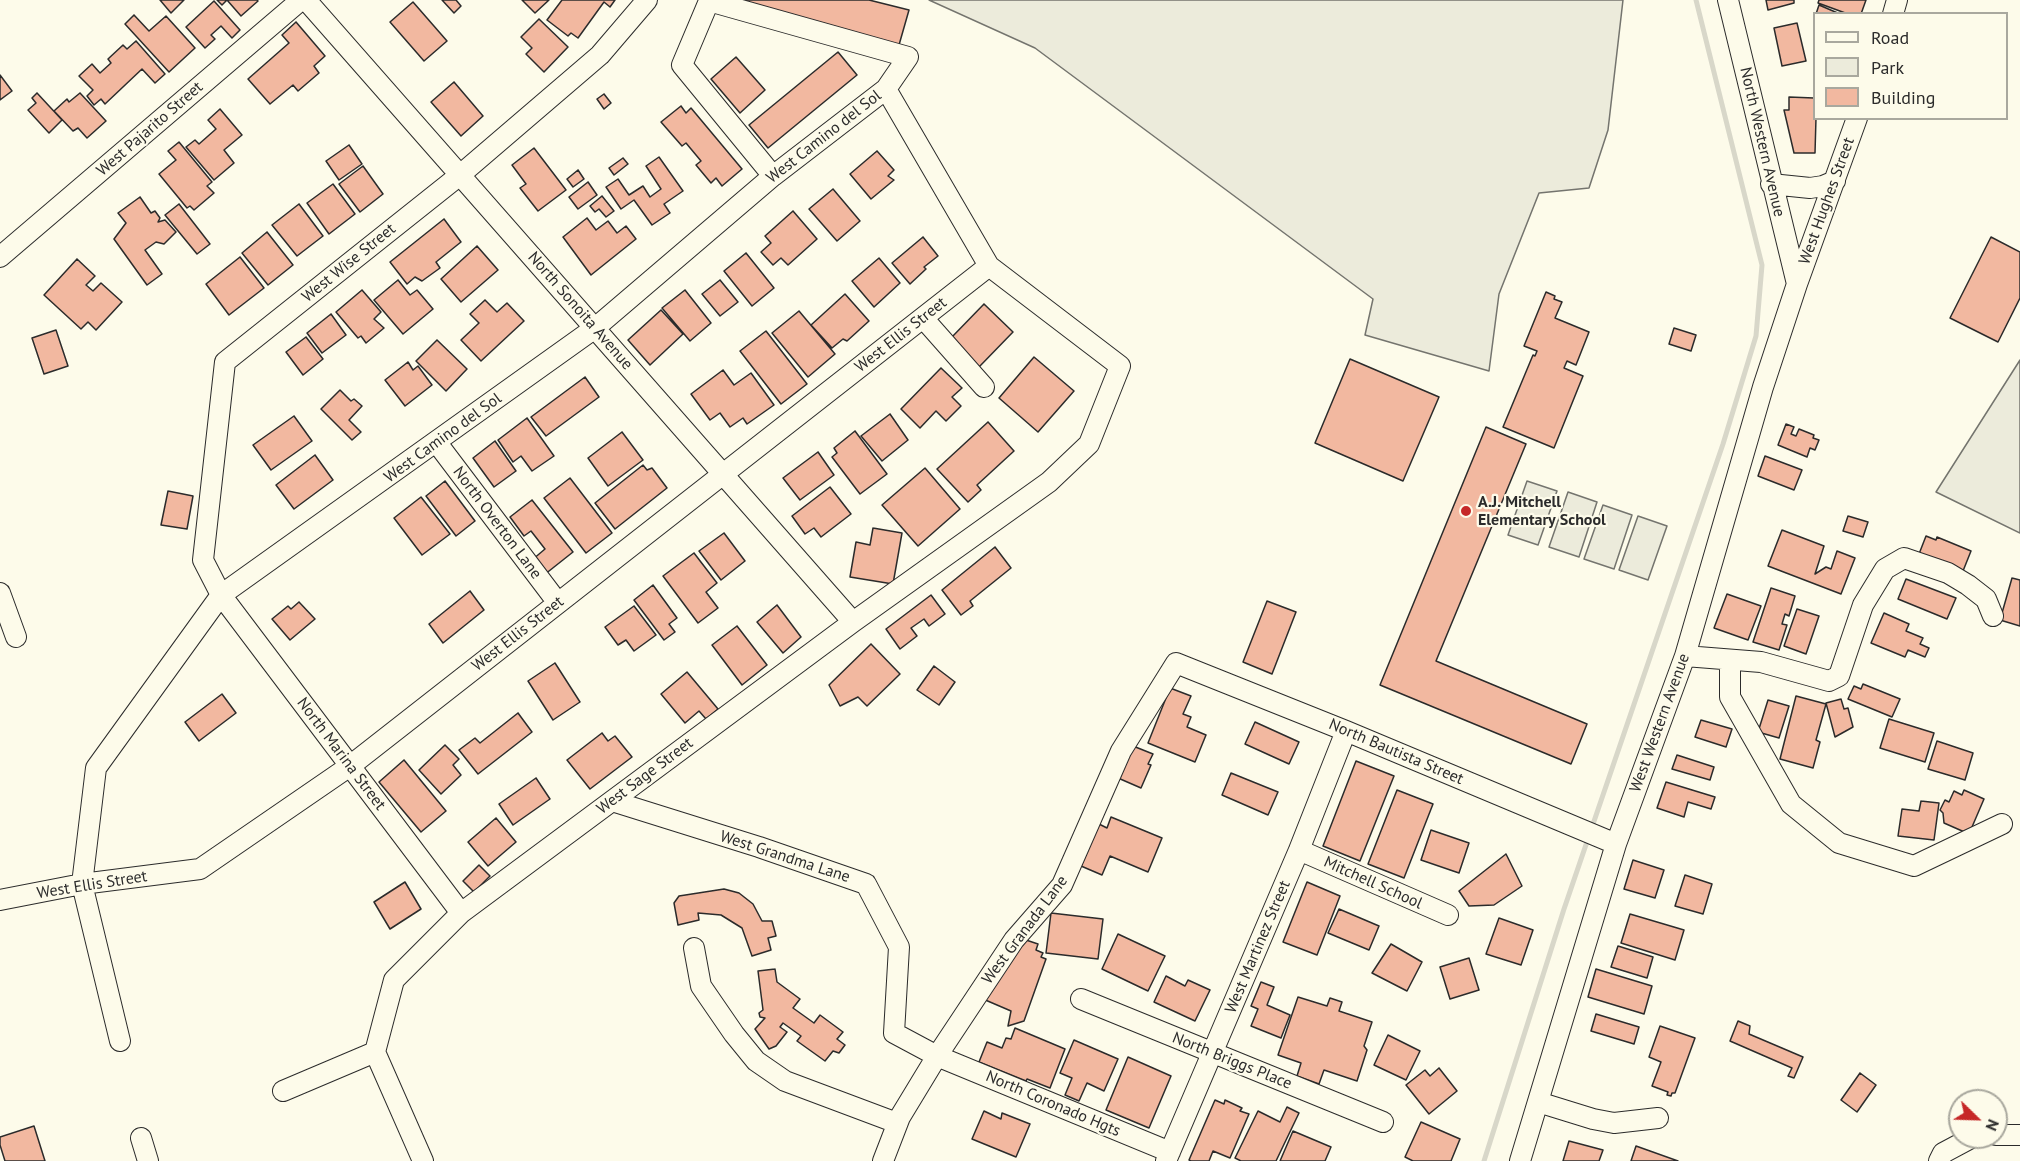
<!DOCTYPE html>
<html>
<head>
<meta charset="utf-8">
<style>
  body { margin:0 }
  #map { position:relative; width:2020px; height:1161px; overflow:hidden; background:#fdfbea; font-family:"PT Sans",sans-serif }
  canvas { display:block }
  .legend { position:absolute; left:1813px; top:12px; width:195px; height:108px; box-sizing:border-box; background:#fdfbea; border:2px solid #a9a89e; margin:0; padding:8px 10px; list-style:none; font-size:18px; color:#2b2b2b }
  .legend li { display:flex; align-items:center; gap:12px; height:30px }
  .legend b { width:30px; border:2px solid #a9a89e }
  .north { position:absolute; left:1948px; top:1089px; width:60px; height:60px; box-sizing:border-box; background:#fdfbea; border:2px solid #a9a89e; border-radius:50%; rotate:113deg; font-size:16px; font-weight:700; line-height:24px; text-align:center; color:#2b2b2b }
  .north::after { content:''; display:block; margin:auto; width:21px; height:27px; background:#c62828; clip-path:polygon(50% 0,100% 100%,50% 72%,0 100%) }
</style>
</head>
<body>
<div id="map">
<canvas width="2020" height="1161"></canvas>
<ul class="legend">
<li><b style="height:8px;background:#fdfbea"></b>Road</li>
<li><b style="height:16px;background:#ecebdb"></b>Park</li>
<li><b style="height:16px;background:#f2b8a0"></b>Building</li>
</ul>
<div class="north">N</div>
</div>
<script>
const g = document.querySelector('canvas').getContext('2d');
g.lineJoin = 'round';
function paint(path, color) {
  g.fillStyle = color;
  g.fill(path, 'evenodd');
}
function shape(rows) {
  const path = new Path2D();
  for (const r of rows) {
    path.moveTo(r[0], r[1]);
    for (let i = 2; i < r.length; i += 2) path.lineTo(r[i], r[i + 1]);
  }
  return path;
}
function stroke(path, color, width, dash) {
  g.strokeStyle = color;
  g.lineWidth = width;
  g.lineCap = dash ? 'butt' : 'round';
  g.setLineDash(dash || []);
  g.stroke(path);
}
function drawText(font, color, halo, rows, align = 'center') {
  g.font = font + ' "PT Sans",sans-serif';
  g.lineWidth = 4.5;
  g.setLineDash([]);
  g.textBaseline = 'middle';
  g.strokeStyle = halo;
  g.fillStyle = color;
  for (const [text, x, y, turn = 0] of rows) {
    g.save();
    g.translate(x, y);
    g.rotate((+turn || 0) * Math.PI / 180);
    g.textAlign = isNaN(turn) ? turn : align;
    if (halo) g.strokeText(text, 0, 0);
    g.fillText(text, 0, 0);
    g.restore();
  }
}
const green = shape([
  [929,0,1623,0,1608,130,1589,188,1539,193,1499,294,1489,371,1365,335,1373,299,1035,48,929,0],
  [2020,360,2020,533,1936,492,2020,360],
  [1527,481,1557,491,1538,545,1508,535,1527,481],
  [1568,492,1597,502,1579,557,1549,547,1568,492],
  [1603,505,1632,515,1614,569,1584,559,1603,505],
  [1638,516,1667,526,1648,580,1619,570,1638,516]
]);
paint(green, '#ecebdb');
stroke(green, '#74746e', 1.5);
stroke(shape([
  [1484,1161,1564,909,1723,444,1756,336,1762,265,1696,0]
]), '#d8d7c9', 5);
const building = shape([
  [160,0,184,0,171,13,160,0],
  [217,0,257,0,258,1,241,16,227,0,222,5,217,0],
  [442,0,456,0,461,6,454,13,442,0],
  [522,0,549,0,535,13,522,0],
  [562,0,615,0,610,7,604,2,578,38,571,33,568,36,547,20,562,0],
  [724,0,869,0,909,10,899,45,724,0],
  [1766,0,1794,0,1794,3,1768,10,1766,0],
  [1819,0,1866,0,1861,14,1848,14,1818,3,1819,0],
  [214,1,240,30,232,38,221,26,211,35,215,39,205,48,186,27,214,1],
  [413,2,447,41,424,61,390,22,413,2],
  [1819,5,1840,14,1816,14,1819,5],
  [134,15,149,31,166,16,195,48,169,72,125,24,134,15],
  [539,19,568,47,544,72,526,54,532,48,521,37,539,19],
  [296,22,325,56,314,66,319,73,298,91,293,85,270,104,248,79,289,43,282,35,296,22],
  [1797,23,1806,61,1782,66,1774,28,1797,23],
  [136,41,165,74,155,83,142,69,105,104,101,99,94,105,87,96,93,90,79,76,92,64,100,73,111,63,108,59,123,45,127,49,136,41],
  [838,52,857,75,768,148,749,125,838,52],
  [736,57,765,90,740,113,711,79,736,57],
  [0,75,12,91,0,100,0,75],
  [454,82,483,116,461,136,431,102,454,82],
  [37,93,62,120,49,133,28,110,36,103,32,98,37,93],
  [80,93,106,121,87,138,78,128,73,131,54,111,67,99,69,102,80,93],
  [604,94,611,103,604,109,597,99,604,94],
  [1789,97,1814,98,1814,118,1816,118,1815,153,1794,153,1784,110,1789,110,1789,97],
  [681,106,686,113,691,108,742,169,722,186,716,178,711,183,696,165,701,161,686,143,682,146,661,122,681,106],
  [220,109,242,135,224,150,234,163,214,180,186,147,195,140,199,144,216,129,208,120,220,109],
  [179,142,212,182,207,186,214,193,194,210,190,206,187,208,159,174,176,160,168,151,179,142],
  [349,145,362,164,339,180,326,161,349,145],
  [534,148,566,190,538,211,520,188,526,184,512,165,534,148],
  [877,151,894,170,888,176,894,180,871,199,850,174,877,151],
  [659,157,683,191,664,204,670,213,652,225,634,200,621,209,606,187,618,179,629,195,643,186,650,197,661,189,646,166,659,157],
  [623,158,628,164,614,175,609,168,623,158],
  [363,166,383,194,360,212,339,184,363,166],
  [578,170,584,179,573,187,567,179,578,170],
  [588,182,597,195,578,209,569,197,588,182],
  [333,184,355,214,329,234,307,203,333,184],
  [833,189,860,221,837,241,809,209,833,189],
  [602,196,614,211,606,217,599,209,595,212,590,206,602,196],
  [140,197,151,213,155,211,160,218,158,222,165,220,176,232,164,244,156,242,145,250,162,274,147,285,114,239,126,223,118,213,140,197],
  [179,204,210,244,197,254,165,215,179,204],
  [299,204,323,236,297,256,272,225,299,204],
  [793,211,817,239,788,265,781,258,773,265,761,252,771,243,765,236,793,211],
  [587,218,596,230,608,221,617,233,626,226,636,239,591,275,563,237,587,218],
  [444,219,461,242,436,262,440,268,422,281,415,277,407,284,390,262,444,219],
  [267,232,293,265,268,285,242,253,267,232],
  [923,237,938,256,924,267,926,269,910,284,892,263,923,237],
  [1991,237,2020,252,2020,298,1998,342,1950,318,1991,237],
  [477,246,498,270,461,302,441,279,477,246],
  [746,253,774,288,752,306,724,271,746,253],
  [240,257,264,288,229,315,206,284,240,257],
  [879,258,900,283,874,307,852,281,879,258],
  [77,259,95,276,86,285,93,291,101,283,122,302,96,330,88,322,81,329,44,295,77,259],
  [398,280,410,295,417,290,433,309,403,334,374,300,398,280],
  [720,280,738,302,720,316,702,294,720,280],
  [362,290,381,312,374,319,384,328,366,343,361,336,358,338,336,312,362,290],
  [685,290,711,323,690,341,662,308,685,290],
  [1546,292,1555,296,1554,299,1562,302,1555,318,1589,332,1576,365,1567,361,1564,368,1583,376,1554,448,1503,427,1533,355,1535,356,1537,351,1524,346,1546,292],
  [845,294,869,321,847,341,843,339,832,348,811,325,845,294],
  [485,300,497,312,507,303,524,321,481,361,461,340,479,323,470,314,485,300],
  [984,304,1013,332,979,367,950,339,984,304],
  [661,310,683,334,650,365,628,340,661,310],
  [799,311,835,354,808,377,772,333,799,311],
  [331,314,346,335,322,353,307,333,331,314],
  [1674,328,1696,335,1691,351,1669,344,1674,328],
  [56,330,68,366,44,374,32,338,56,330],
  [766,331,807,384,781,404,740,351,766,331],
  [306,337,323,359,303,375,286,352,306,337],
  [437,340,467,369,446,391,416,361,437,340],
  [1034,357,1074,391,1038,432,999,398,1034,357],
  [1350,359,1439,397,1403,481,1315,443,1350,359],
  [408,362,413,370,418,366,432,385,405,406,385,380,408,362],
  [941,368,962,388,952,397,961,406,946,421,936,411,920,428,901,409,941,368],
  [723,370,734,385,751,373,774,405,747,424,743,418,730,427,720,413,710,420,691,394,723,370],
  [585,377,599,397,546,436,531,417,585,377],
  [340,390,351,401,354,399,362,406,349,420,361,432,352,440,321,409,340,390],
  [890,414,908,440,882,461,861,436,890,414],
  [294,416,312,441,271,470,253,445,294,416],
  [527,418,554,456,532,471,521,456,513,462,498,440,527,418],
  [988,422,1014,451,977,485,981,490,968,502,937,469,988,422],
  [1786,424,1794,427,1791,434,1796,436,1799,429,1814,435,1813,438,1819,440,1815,450,1810,448,1807,457,1778,445,1786,424],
  [1486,427,1526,444,1436,661,1587,724,1571,764,1380,685,1486,427],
  [855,431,887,474,860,494,832,457,837,453,834,448,855,431],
  [622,432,643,460,608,486,588,458,622,432],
  [495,441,516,471,494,487,473,458,495,441],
  [818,452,834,475,800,500,783,478,818,452],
  [315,455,333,480,294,509,276,485,315,455],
  [1765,456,1802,470,1794,490,1758,476,1765,456],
  [643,465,647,470,652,468,667,488,615,529,595,503,643,465],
  [925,468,960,509,918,546,882,505,925,468],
  [570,478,612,533,586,553,544,498,570,478],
  [445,481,475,521,456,536,426,496,445,481],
  [830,487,851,514,821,537,814,528,805,534,792,516,830,487],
  [168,491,193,496,187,529,161,525,168,491],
  [421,497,450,534,422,555,394,518,421,497],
  [532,500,573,552,544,575,532,560,545,549,531,531,524,536,510,517,532,500],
  [1848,516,1868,522,1863,537,1843,531,1848,516],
  [873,528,902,533,893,584,850,577,856,542,870,545,873,528],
  [1782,530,1824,546,1815,574,1826,567,1831,569,1837,551,1855,558,1841,594,1768,566,1782,530],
  [724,533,745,561,721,580,699,551,724,533],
  [1926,536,1936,540,1937,537,1971,551,1963,571,1919,554,1926,536],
  [995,547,1011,568,970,601,973,606,961,615,942,590,995,547],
  [694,553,717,583,706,592,718,608,698,623,663,576,694,553],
  [2012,578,2020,580,2020,626,2000,620,2012,578],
  [1906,579,1956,598,1947,619,1898,599,1906,579],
  [653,585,677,618,669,624,675,632,664,640,634,600,653,585],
  [1771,588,1795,596,1789,616,1785,614,1782,624,1787,625,1779,650,1753,642,1771,588],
  [470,591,484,610,443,643,429,624,470,591],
  [1727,594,1761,606,1748,640,1714,628,1727,594],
  [931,595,945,614,929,626,924,619,911,628,917,636,900,649,886,629,931,595],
  [1267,601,1296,612,1272,674,1243,662,1267,601],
  [299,602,315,619,290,640,272,619,288,606,291,609,299,602],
  [777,605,801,637,783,653,757,622,777,605],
  [634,606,656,635,634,651,626,640,618,645,605,627,634,606],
  [1797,609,1819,616,1806,654,1784,646,1797,609],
  [1884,613,1909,624,1906,631,1923,638,1920,644,1929,648,1925,657,1908,650,1905,657,1871,643,1884,613],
  [737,626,767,665,742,685,712,645,737,626],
  [871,644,900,674,867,706,858,697,840,706,829,685,871,644],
  [555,663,580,702,553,720,528,681,555,663],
  [934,666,955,682,939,705,917,690,934,666],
  [687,672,718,709,706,719,699,711,685,723,661,694,687,672],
  [1863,684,1900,699,1892,717,1848,699,1854,686,1861,689,1863,684],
  [1170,688,1191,696,1183,714,1191,717,1187,727,1206,735,1195,762,1148,743,1170,688],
  [222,694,236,713,199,741,185,722,222,694],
  [1796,696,1826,704,1816,740,1820,742,1813,768,1780,759,1796,696],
  [1841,699,1844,709,1848,708,1853,727,1835,737,1826,703,1841,699],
  [1768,700,1789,706,1779,738,1758,732,1768,700],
  [518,713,532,732,478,774,459,750,475,738,480,743,518,713],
  [1889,719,1934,733,1925,762,1880,748,1889,719],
  [1701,720,1732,729,1726,747,1695,737,1701,720],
  [1255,722,1299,742,1289,764,1245,744,1255,722],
  [602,733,608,741,615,736,632,757,590,789,567,760,602,733],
  [1937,741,1973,753,1965,780,1928,769,1937,741],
  [445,745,459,759,453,765,461,775,441,794,419,770,445,745],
  [1133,746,1153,754,1148,764,1151,765,1141,788,1118,778,1133,746],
  [1677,755,1714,767,1710,780,1672,769,1677,755],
  [404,760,446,811,421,832,379,782,404,760],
  [1356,761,1394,776,1360,861,1323,846,1356,761],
  [1231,773,1278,792,1268,815,1222,795,1231,773],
  [536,778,550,799,513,825,499,804,536,778],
  [1666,782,1715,797,1711,809,1688,802,1684,817,1657,808,1666,782],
  [1397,790,1433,804,1404,878,1368,864,1397,790],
  [1964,790,1984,799,1969,834,1944,823,1943,813,1940,810,1945,800,1949,802,1954,791,1962,795,1964,790],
  [1921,801,1939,803,1934,840,1898,836,1902,809,1919,811,1921,801],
  [1111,817,1162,838,1148,872,1110,856,1102,875,1081,866,1099,824,1107,828,1111,817],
  [496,818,516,842,488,866,468,842,496,818],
  [1431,830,1469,843,1459,873,1421,860,1431,830],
  [1506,854,1522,886,1494,905,1469,906,1459,891,1506,854],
  [1633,860,1664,870,1655,898,1624,889,1633,860],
  [479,865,490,876,474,892,463,881,479,865],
  [1685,875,1712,884,1703,914,1675,906,1685,875],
  [405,882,421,909,390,929,374,902,405,882],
  [1307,882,1340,896,1317,955,1283,942,1307,882],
  [724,889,739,893,753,904,762,921,772,921,776,936,768,938,771,950,752,956,742,928,721,915,698,913,699,920,678,925,674,903,679,896,724,889],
  [1339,909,1379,926,1369,950,1328,933,1339,909],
  [1051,913,1103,919,1098,959,1046,953,1051,913],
  [1630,914,1684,930,1675,960,1621,943,1630,914],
  [1499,918,1533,930,1521,965,1486,954,1499,918],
  [1118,934,1165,956,1148,991,1102,969,1118,934],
  [1023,939,1038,944,1036,950,1043,953,1041,957,1046,959,1024,1021,1008,1026,1011,1011,983,999,1023,939],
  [1391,944,1422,962,1407,991,1372,973,1391,944],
  [1618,946,1653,957,1647,978,1611,967,1618,946],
  [1469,958,1479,990,1450,999,1440,967,1469,958],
  [775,969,777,982,800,999,793,1008,814,1023,820,1015,843,1032,837,1039,845,1045,839,1053,833,1051,825,1061,797,1041,801,1036,783,1023,780,1027,787,1032,776,1046,769,1049,755,1029,765,1018,760,1017,759,1013,763,1010,758,971,775,969],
  [1596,969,1652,986,1644,1014,1588,997,1596,969],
  [1166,976,1185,986,1188,980,1210,990,1195,1021,1154,1002,1166,976],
  [1261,982,1274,987,1267,1005,1290,1015,1281,1038,1251,1026,1258,1009,1251,1006,1261,982],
  [1298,997,1327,1006,1330,998,1342,1002,1339,1011,1372,1022,1364,1046,1367,1050,1357,1081,1324,1070,1319,1084,1297,1076,1301,1063,1278,1055,1298,997],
  [1596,1014,1639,1027,1634,1044,1591,1031,1596,1014],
  [1738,1021,1750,1026,1749,1034,1803,1057,1794,1078,1788,1076,1792,1068,1730,1041,1738,1021],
  [1660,1026,1695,1038,1675,1093,1672,1093,1671,1096,1667,1095,1668,1092,1652,1086,1661,1062,1649,1057,1660,1026],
  [1015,1028,1065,1049,1050,1088,1027,1079,1026,1081,979,1062,987,1042,1002,1048,1006,1038,1011,1039,1015,1028],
  [1388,1035,1420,1051,1406,1080,1374,1065,1388,1035],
  [1074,1040,1118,1059,1104,1091,1087,1083,1079,1101,1065,1095,1072,1078,1060,1073,1074,1040],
  [1128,1057,1171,1076,1149,1128,1106,1110,1128,1057],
  [1439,1068,1457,1091,1429,1114,1406,1085,1425,1070,1430,1076,1439,1068],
  [1860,1073,1876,1085,1857,1112,1841,1100,1860,1073],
  [1215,1100,1224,1104,1225,1100,1242,1108,1240,1111,1249,1114,1230,1158,1213,1151,1209,1161,1191,1161,1189,1160,1215,1100],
  [1287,1107,1299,1113,1276,1161,1241,1161,1235,1158,1258,1111,1280,1122,1287,1107],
  [984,1111,1001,1119,1002,1113,1030,1124,1016,1157,972,1139,984,1111],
  [1421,1122,1460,1139,1451,1161,1413,1161,1405,1157,1421,1122],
  [34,1126,45,1161,5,1161,0,1145,0,1137,34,1126],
  [1293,1131,1331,1147,1325,1161,1280,1161,1293,1131],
  [1569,1141,1603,1150,1599,1161,1563,1161,1569,1141],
  [1636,1146,1678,1161,1631,1161,1636,1146]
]);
paint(building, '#f2b8a0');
stroke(building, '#2b2b2b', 1.5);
const minor = shape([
  [306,0,853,622],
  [1728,0,1797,284],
  [1893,14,1897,0],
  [1771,184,1810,188,1823,186,1835,181],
  [0,257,301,0],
  [923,318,984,387],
  [437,443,558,603],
  [0,593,16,637],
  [1685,656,1761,662,1829,681,1839,676,1863,605,1885,569,1904,558,1948,573,1968,585,1986,599,1993,616],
  [1730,661,1730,697,1791,804,1839,843,1914,866,2002,824],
  [612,801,759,847,866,884,899,947,894,1033,937,1056,1170,1152],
  [1299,850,1448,915],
  [0,900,82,884,200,869,350,766,989,266],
  [461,913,221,595,203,560,225,362,460,175,600,55,647,0],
  [694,948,701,986,734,1034,756,1061,785,1081,897,1123],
  [1081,999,1383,1122],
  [120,1041,82,884,96,768,221,595,595,328,773,176,886,89,908,57,709,1,682,65,773,176],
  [375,1052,423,1161],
  [283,1091,375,1052,394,980,461,913,853,622,1049,482,1089,444,1120,366,989,266,886,89],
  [1538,1102,1593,1119,1614,1123,1658,1118],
  [1996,1135,2020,1135],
  [141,1138,148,1161],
  [883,1161,900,1117,937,1056,1014,940,1062,885,1121,751,1176,663,1346,731,1616,844],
  [1166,1161,1299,850,1346,731],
  [1520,1161,1616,844,1685,656,1763,387,1797,284,1857,118],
  [1939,1161,1943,1153,1973,1137]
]);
stroke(minor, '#2b2b2b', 22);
stroke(minor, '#fdfbea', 20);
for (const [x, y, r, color] of [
  [1466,511,6,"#c62828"]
]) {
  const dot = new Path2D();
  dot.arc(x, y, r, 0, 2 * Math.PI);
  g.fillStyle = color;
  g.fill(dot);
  stroke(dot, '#fdfbea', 2);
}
drawText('16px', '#2b2b2b', '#fdfbea', [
  ["West Pajarito Street",150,129,-41],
  ["West Camino del Sol",824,137,-38],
  ["North Western Avenue",1762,142,77],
  ["West Hughes Street",1827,201,-70],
  ["West Wise Street",349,263,-39],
  ["North Sonoita Avenue",580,311,49],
  ["West Ellis Street",901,335,-38],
  ["West Camino del Sol",443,438,-36],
  ["North Overton Lane",497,523,53],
  ["West Ellis Street",518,634,-38],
  ["West Western Avenue",1660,723,-70],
  ["North Bautista Street",1396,752,23],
  ["North Marina Street",341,754,53],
  ["West Sage Street",645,776,-37],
  ["West Grandma Lane",785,857,18],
  ["Mitchell School",1373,883,24],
  ["West Ellis Street",92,885,-9],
  ["West Granada Lane",1025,930,-53],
  ["West Martinez Street",1258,947,-67],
  ["North Briggs Place",1232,1061,22],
  ["North Coronado Hgts",1053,1104,23]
]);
drawText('bold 16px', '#2b2b2b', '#fdfbea', [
  ["A.J. Mitchell",1478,502],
  ["Elementary School",1478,520]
], 'left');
</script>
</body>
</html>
